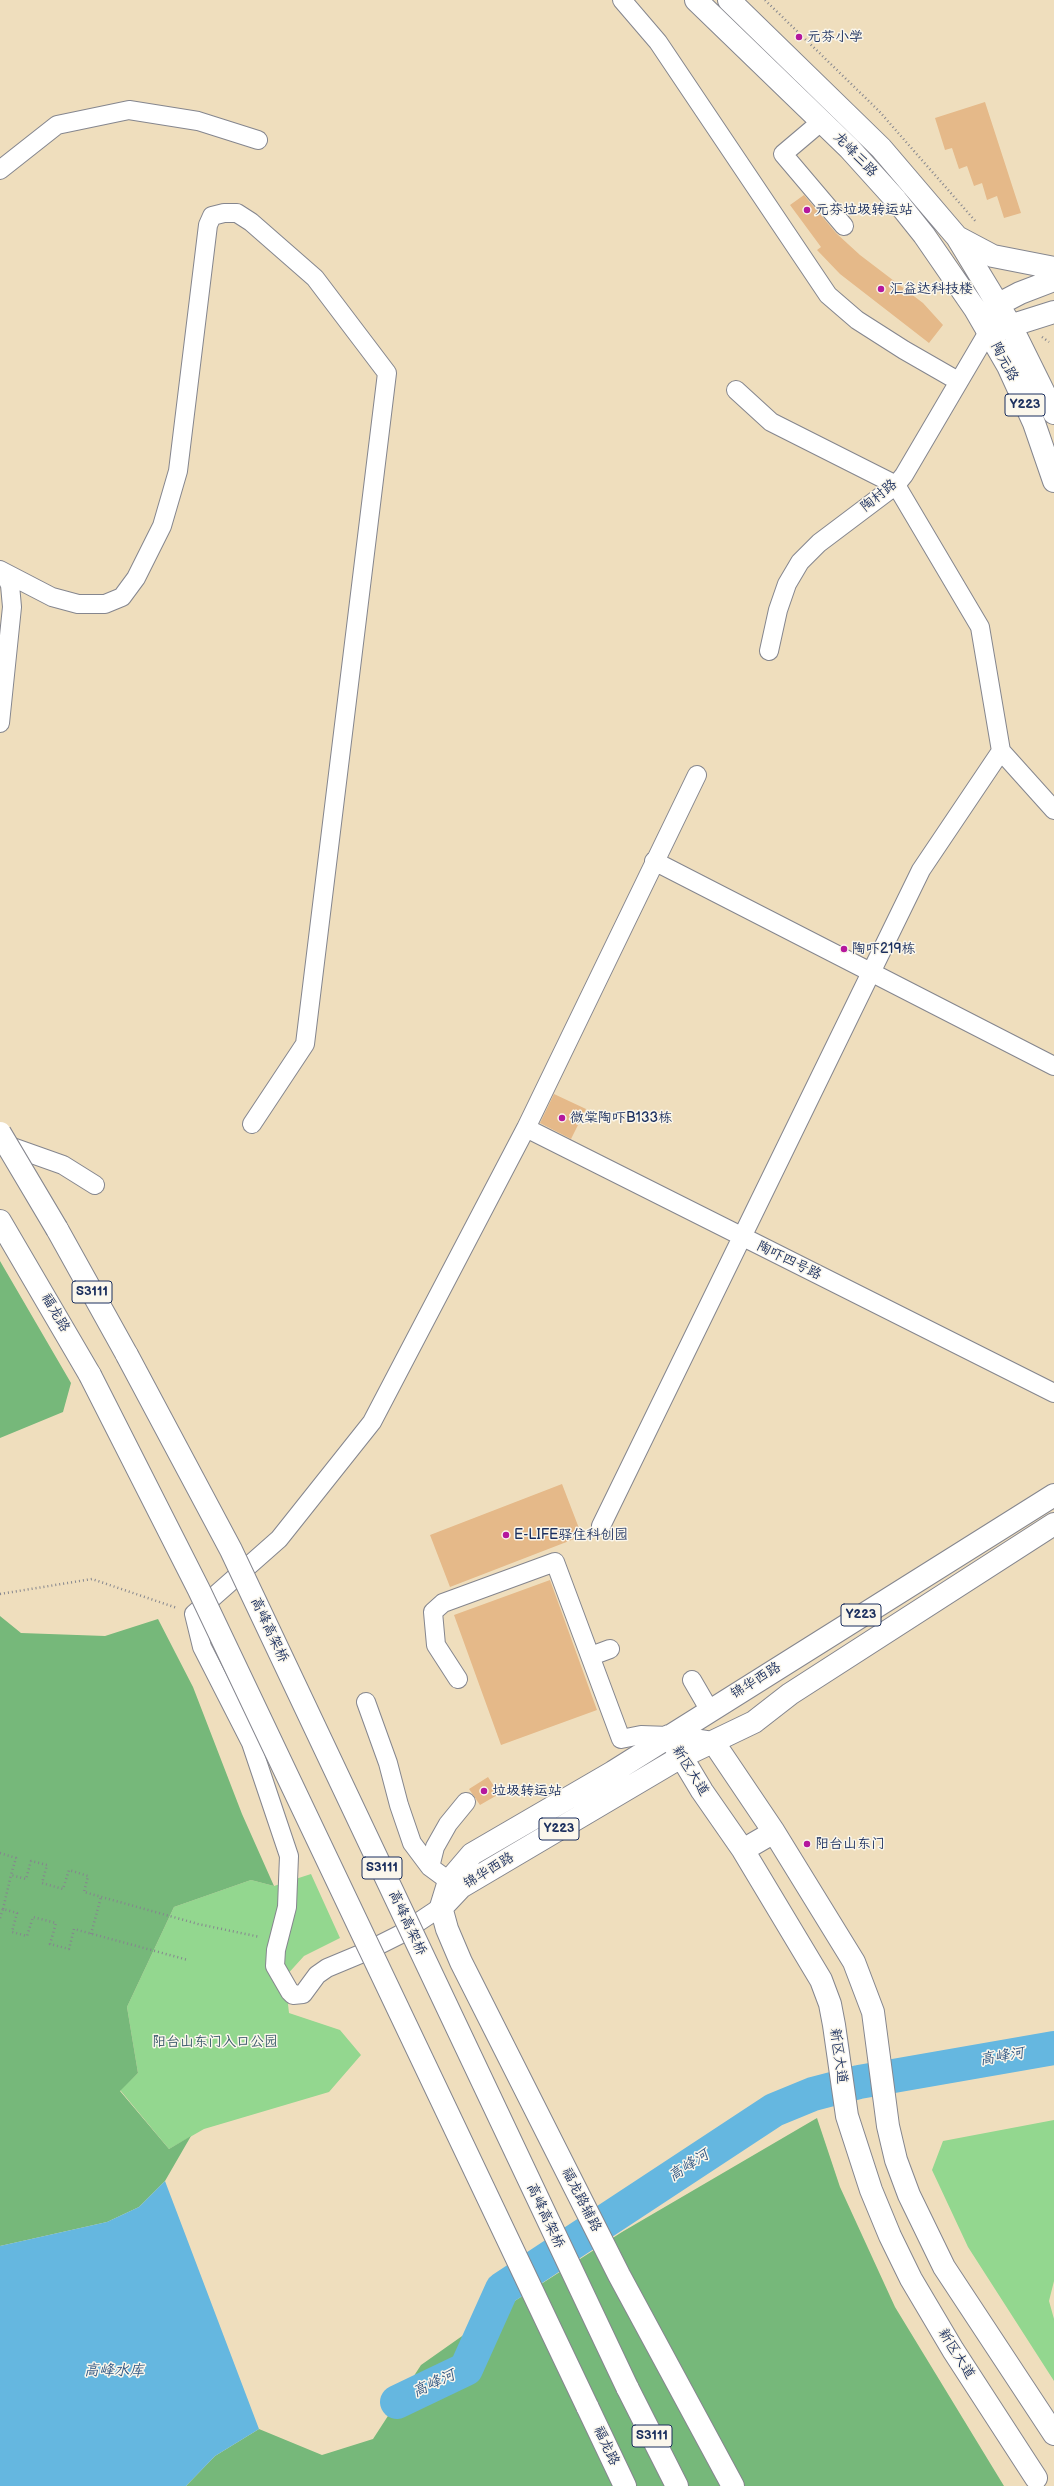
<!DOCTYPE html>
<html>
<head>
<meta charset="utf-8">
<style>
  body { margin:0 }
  canvas { display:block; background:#efdebd }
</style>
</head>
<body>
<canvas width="1054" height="2486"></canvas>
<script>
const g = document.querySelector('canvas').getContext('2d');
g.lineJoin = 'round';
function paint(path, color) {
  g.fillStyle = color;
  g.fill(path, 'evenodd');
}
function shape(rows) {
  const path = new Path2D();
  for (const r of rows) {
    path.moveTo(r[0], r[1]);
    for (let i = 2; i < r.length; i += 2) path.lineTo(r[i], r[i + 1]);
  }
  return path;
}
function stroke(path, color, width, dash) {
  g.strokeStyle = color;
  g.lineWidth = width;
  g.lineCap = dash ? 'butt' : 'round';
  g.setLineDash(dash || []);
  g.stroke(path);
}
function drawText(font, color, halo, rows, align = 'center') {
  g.font = font + ' "Balsamiq Sans","LXGW WenKai TC",sans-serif';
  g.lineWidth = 3;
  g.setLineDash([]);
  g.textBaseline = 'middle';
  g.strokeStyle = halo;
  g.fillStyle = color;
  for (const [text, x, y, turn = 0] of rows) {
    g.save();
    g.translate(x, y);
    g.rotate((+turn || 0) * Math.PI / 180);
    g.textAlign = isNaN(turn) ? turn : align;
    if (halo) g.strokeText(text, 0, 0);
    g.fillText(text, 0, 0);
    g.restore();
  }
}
paint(shape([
  [311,1874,340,1938,304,1956,285,1977,289,2013,340,2030,361,2055,329,2092,204,2129,169,2149,120,2090,138,2073,127,2007,174,1907,251,1880,274,1886],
  [1054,2120,1054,2281,1049,2301,1054,2319,1054,2381,968,2247,932,2170,943,2141]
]), '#93d78f');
paint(shape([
  [0,1261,71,1383,63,1412,0,1438],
  [0,1616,21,1633,105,1636,158,1619,193,1687,242,1814,274,1886,251,1880,174,1907,127,2007,138,2073,120,2091,169,2149,191,2136,165,2181,139,2207,107,2222,0,2246],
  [817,2118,840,2187,895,2307,1004,2486,186,2486,215,2456,259,2429,322,2455,373,2439,421,2365,482,2322,622,2232]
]), '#76b87a');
paint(shape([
  [165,2181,259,2429,215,2456,186,2486,0,2486,0,2246,107,2222,139,2207]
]), '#65b7e0');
stroke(shape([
  [397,2402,466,2369,502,2289,774,2110,813,2094,859,2082,1054,2048]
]), '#65b7e0', 34);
paint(shape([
  [985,102,1021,213,1004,218,997,196,987,200,982,183,974,186,967,166,959,169,952,148,945,150,935,118],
  [804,195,836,233,860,255,923,303,943,325,929,343,840,274,817,250,821,247,790,205],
  [554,1094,586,1109,571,1139,540,1123],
  [562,1484,582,1536,450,1587,430,1535],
  [550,1580,597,1710,501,1745,454,1615],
  [488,1777,499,1794,480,1805,469,1789]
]), '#e5b989');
const minor = shape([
  [622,0,658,42,828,295,857,320,904,350,958,381],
  [822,121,783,154,844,226],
  [0,170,57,125,129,110,198,121,258,140],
  [736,390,771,422,896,485,980,627,1001,751,1054,810],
  [0,570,52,597,78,604,105,604,122,597,136,578,162,526,178,471,208,225,212,216,224,213,237,213,251,222,315,278,387,373,305,1044,252,1124],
  [769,651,778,610,787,584,800,562,819,543,896,485,904,475,988,332],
  [0,723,12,607,10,585,4,573],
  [654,861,1054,1066],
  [526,1128,1054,1393],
  [1,1143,63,1165,95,1185],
  [601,1526,921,870,1001,751],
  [591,1656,610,1649],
  [458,1679,436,1645,433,1612,443,1603,555,1562,621,1739,641,1735,669,1736],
  [692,1680,710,1711],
  [366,1702,388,1763,399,1805,412,1843,430,1867,449,1881],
  [430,1867,435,1847,448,1824,466,1802],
  [441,1907,399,1935,363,1953,327,1968,317,1975,303,1994,293,1995,290,1992,275,1966,276,1950,287,1907,289,1856,251,1743,202,1647,194,1614,279,1539,372,1422,526,1128,697,775]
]);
const major = shape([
  [696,0,849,148,896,200,924,235,975,309,1008,366,1034,423,1054,481],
  [729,0,881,148,957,237,1011,326,1054,413],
  [959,238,993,256,1054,268],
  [994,318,999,304,1020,293,1054,280],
  [997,330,1054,312],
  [669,1736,702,1791,743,1850,821,1980,830,2004,834,2025,847,2116,871,2190,890,2236,911,2279,953,2350,1036,2478],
  [669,1736,714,1743,774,1832,854,1962,873,2012,888,2126,896,2160,909,2195,944,2267,1054,2434],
  [743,1850,774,1832],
  [445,1904,461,1887,681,1757,754,1722,790,1694,1054,1524],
  [441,1907,449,1881,472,1854,613,1772,1054,1495],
  [441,1907,447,1929,461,1962,619,2275,733,2486]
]);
const highway = shape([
  [0,1221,90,1375],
  [57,1229,127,1355],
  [627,2387,677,2486],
  [587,2406,625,2486]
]);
stroke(minor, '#85868e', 20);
stroke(major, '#85868e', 24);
stroke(highway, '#85868e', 24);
stroke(shape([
  [765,0,879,111,977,223],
  [1042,337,1049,342],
  [0,1594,92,1579,177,1608],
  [0,1853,16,1858,11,1875,26,1879,31,1861,47,1865,42,1883,63,1889,69,1870,88,1876,84,1892,198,1924,260,1937],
  [3,1909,11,1875],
  [0,1918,3,1909,17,1913,12,1932,27,1936,33,1917,56,1923,50,1944,69,1949,74,1929,188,1960],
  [91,1934,101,1897]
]), '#85868e', 2.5, [1, 3]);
stroke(minor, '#fff', 18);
stroke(major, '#fff', 22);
stroke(highway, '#fff', 22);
const highwayBridge = shape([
  [0,1133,57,1229],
  [127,1355,231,1550,627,2387],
  [90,1375,199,1590,587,2406]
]);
stroke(highwayBridge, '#85868e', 24, []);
stroke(highwayBridge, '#fff', 22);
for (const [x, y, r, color] of [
  [799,37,4,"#b5179e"],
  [807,210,4,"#b5179e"],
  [881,289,4,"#b5179e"],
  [844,949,4,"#b5179e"],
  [562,1118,4,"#b5179e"],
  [506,1535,4,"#b5179e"],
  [484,1791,4,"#b5179e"],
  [807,1844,4,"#b5179e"]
]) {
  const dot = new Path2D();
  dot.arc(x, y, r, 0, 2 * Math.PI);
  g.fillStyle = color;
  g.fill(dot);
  stroke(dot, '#fbf7ec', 1.5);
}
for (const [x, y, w] of [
  [1025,405,40],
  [92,1292,40],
  [861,1615,40],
  [559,1829,40],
  [382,1868,40],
  [652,2436,40]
]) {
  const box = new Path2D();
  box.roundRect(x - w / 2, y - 11, w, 22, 3);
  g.fillStyle = '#fbf7ec';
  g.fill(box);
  stroke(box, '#1b2f5e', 1);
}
drawText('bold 13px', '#1b2f5e', null, [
  ["Y223",1025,405],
  ["S3111",92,1292],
  ["Y223",861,1615],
  ["Y223",559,1829],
  ["S3111",382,1868],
  ["S3111",652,2436]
]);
drawText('14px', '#1b2f5e', '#fbf7ec', [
  ["元芬小学",807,37],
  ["元芬垃圾转运站",815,210],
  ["汇益达科技楼",889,289],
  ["陶吓219栋",852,949],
  ["微棠陶吓B133栋",570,1118],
  ["E-LIFE驿住科创园",514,1535],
  ["垃圾转运站",492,1791],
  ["阳台山东门",815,1844]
], 'left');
drawText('14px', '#1b2f5e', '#fbf7ec', [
  ["龙峰三路",855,155,46],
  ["陶元路",1004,362,62],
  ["陶村路",879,496,-39],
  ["陶吓四号路",789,1261,26],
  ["福龙路",55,1313,60],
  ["高峰高架桥",269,1630,65],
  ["锦华西路",756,1681,-32],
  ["新区大道",690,1771,58],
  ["锦华西路",489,1871,-31],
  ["高峰高架桥",407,1923,65],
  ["新区大道",838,2056,82],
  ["福龙路辅路",581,2200,63],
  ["高峰高架桥",545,2216,65],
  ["新区大道",956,2354,58],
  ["福龙路",606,2446,65]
]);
drawText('14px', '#39596a', '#fbf7ec', [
  ["阳台山东门入口公园",215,2042]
]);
drawText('italic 15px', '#315885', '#fbf7ec', [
  ["高峰河",1002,2057,-10],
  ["高峰河",689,2166,-33],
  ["高峰水库",114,2371],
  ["高峰河",434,2384,-25]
]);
</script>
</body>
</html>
